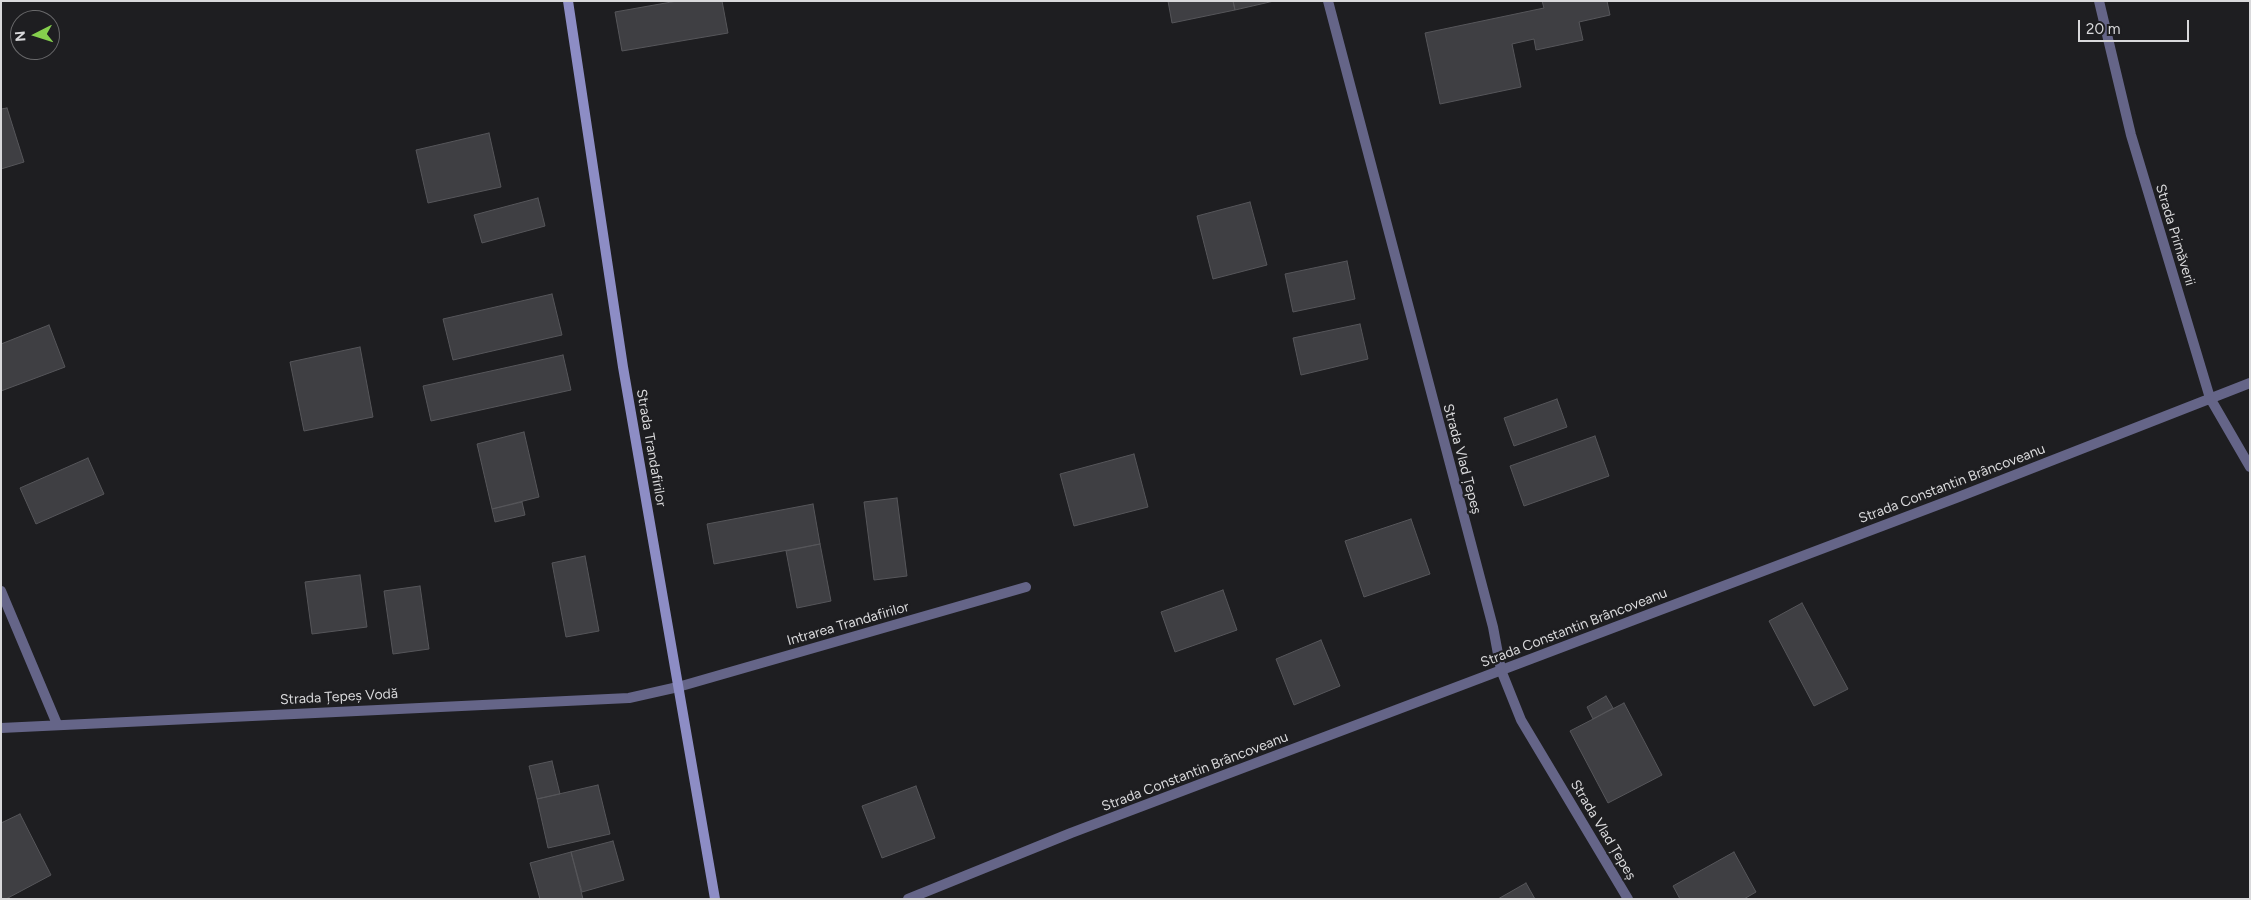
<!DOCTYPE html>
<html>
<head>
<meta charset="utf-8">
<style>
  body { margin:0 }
  #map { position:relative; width:2251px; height:900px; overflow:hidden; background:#1e1e21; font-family:Figtree,sans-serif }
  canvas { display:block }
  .frame { position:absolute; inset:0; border:2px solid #d9d9db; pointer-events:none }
  .north { position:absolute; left:10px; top:10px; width:50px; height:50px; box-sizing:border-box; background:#1e1e21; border:1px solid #69696b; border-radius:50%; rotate:265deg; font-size:14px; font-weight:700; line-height:20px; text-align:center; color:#d9d9db }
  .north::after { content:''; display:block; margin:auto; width:18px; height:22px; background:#85cf4d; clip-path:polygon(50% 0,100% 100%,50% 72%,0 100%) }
  .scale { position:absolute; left:2078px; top:20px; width:111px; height:22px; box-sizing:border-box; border:2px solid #d9d9db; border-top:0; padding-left:6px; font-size:15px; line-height:18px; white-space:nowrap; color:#d9d9db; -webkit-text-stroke:4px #1e1e21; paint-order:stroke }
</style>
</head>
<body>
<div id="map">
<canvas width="2251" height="900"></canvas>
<div class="frame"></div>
<div class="north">N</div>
<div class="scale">20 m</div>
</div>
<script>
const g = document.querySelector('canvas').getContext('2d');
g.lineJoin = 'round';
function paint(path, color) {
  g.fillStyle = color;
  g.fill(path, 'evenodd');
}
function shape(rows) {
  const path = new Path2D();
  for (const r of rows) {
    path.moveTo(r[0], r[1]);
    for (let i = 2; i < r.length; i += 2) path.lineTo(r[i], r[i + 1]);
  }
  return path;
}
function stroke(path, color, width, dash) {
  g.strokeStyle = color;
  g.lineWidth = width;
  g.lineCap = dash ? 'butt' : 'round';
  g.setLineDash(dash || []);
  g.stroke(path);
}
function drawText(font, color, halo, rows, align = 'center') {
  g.font = font + ' Figtree,sans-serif';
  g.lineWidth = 4.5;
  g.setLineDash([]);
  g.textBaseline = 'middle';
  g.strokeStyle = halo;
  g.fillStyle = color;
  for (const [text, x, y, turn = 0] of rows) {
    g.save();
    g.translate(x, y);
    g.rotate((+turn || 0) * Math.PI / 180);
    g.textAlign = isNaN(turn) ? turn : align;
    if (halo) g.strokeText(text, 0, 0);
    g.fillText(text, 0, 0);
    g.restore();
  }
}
const building = shape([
  [677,1,722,1,728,33,622,51,615,12,677,1],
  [1168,1,1233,1,1235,10,1172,23,1168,1],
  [1233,1,1274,1,1235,10,1233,1],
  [1542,1,1607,1,1610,15,1579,22,1583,40,1536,50,1534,39,1512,44,1521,87,1440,104,1425,33,1544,8,1542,1],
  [7,108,24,162,1,169,1,109,7,108],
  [489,133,501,187,428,203,416,150,489,133],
  [538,198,545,226,482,243,474,215,538,198],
  [1250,202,1267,265,1213,279,1197,216,1250,202],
  [1347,261,1355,299,1293,312,1285,274,1347,261],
  [552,294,562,335,453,360,443,319,552,294],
  [1360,324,1368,359,1301,375,1293,338,1360,324],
  [49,325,65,367,1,391,1,344,49,325],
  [360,347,373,417,304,431,290,362,360,347],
  [563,355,571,390,431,421,423,386,563,355],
  [1557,399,1567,427,1514,446,1504,418,1557,399],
  [524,432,539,497,492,509,477,444,524,432],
  [1595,436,1609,476,1524,506,1510,466,1595,436],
  [1134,454,1148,507,1074,526,1060,474,1134,454],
  [88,458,104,494,36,524,20,488,88,458],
  [897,498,907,576,874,580,864,502,897,498],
  [522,502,525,515,495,522,492,509,522,502],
  [813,504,820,544,714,564,707,524,813,504],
  [1411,519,1430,574,1364,597,1345,541,1411,519],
  [820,544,831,601,797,608,786,551,820,544],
  [585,556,599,631,566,637,552,563,585,556],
  [360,575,367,627,312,634,305,582,360,575],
  [420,586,429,649,393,654,384,591,420,586],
  [1223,590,1237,630,1175,652,1161,612,1223,590],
  [1802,603,1848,689,1814,706,1769,621,1802,603],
  [1321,640,1340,686,1294,705,1276,659,1321,640],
  [1606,696,1613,708,1593,719,1587,707,1606,696],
  [1624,703,1662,775,1608,803,1570,731,1624,703],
  [552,761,560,794,537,799,529,766,552,761],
  [598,785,610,834,548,848,537,799,598,785],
  [916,786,935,838,882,858,862,806,916,786],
  [20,814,51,875,6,899,1,899,1,823,20,814],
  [613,841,624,880,582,892,571,852,613,841],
  [571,852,583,899,540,899,530,863,571,852],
  [1734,852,1756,892,1744,899,1680,899,1673,886,1734,852],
  [1526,883,1535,899,1498,899,1526,883]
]);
paint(building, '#3f3f43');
stroke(building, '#56565a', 1);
stroke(shape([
  [1328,1,1493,627,1501,670,1521,720,1628,899],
  [2099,1,2131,135,2210,398,2250,467],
  [1,591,57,724],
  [1,728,629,698,678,687,1026,587],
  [908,899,1071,833,1956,498,2250,383]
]), '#656588', 10);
stroke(shape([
  [568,1,623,367,715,899]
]), '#8d8dc5', 10);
drawText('14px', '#d9d9db', '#1e1e21', [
  ["Strada Primăverii",2175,235,73],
  ["Strada Trandafirilor",651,448,80],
  ["Strada Vlad Țepeș",1462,459,75],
  ["Strada Constantin Brâncoveanu",1952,484,-21],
  ["Intrarea Trandafirilor",848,624,-16],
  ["Strada Constantin Brâncoveanu",1574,628,-21],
  ["Strada Țepeș Vodă",339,697,-3],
  ["Strada Constantin Brâncoveanu",1195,772,-21],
  ["Strada Vlad Țepeș",1603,830,59]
]);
</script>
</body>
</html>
